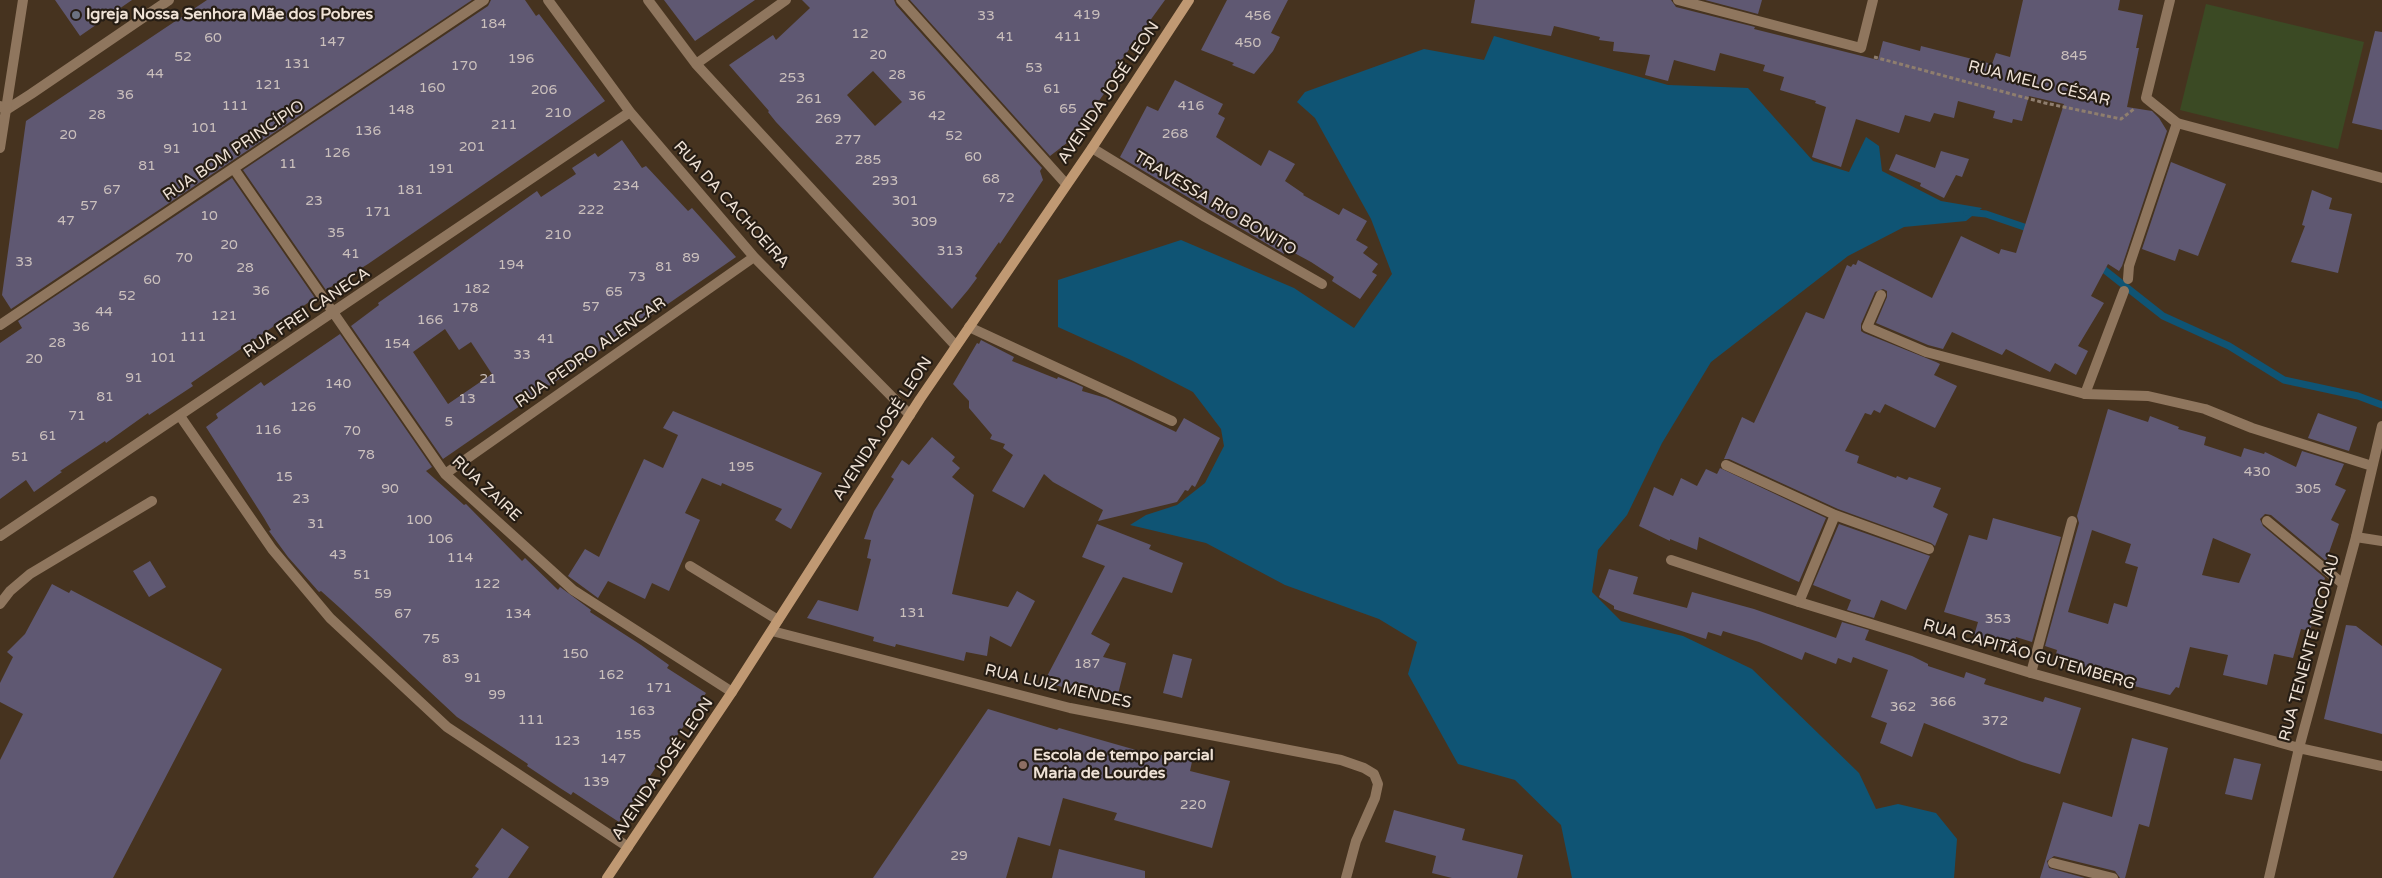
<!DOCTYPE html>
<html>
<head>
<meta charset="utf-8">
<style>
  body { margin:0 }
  canvas { display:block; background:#46331f }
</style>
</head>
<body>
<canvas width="2382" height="878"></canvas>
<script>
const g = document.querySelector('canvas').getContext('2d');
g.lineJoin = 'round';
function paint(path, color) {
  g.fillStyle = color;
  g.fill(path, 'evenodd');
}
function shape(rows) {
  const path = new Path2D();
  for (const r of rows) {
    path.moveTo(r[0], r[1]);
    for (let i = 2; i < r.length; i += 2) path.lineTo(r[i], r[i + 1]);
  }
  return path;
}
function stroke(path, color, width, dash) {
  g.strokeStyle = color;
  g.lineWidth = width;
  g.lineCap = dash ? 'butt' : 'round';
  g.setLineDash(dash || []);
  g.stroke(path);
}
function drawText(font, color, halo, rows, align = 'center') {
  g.font = font + ' "Varela Round",sans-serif';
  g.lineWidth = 4.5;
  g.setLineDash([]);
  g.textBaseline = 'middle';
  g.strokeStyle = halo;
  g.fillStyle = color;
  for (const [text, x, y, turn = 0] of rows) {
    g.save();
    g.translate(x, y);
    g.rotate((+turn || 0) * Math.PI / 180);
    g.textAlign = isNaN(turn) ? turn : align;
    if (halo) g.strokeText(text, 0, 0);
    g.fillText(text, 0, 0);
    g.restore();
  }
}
paint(shape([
  [2206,4,2364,42,2338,149,2180,110]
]), '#3b4a24');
paint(shape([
  [1494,36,1668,85,1748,88,1813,161,1849,172,1866,137,1879,146,1882,171,1941,201,1982,208,1966,221,1904,227,1848,256,1711,362,1662,443,1627,515,1598,550,1592,592,1621,621,1683,636,1752,669,1859,773,1876,809,1898,804,1936,813,1957,839,1954,878,1572,878,1561,825,1515,780,1458,764,1408,674,1417,642,1379,619,1285,585,1206,543,1130,525,1146,515,1177,505,1205,483,1224,446,1221,429,1193,392,1131,360,1058,327,1058,280,1181,240,1294,288,1354,328,1392,274,1371,219,1315,118,1297,102,1305,92,1424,49,1484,60]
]), '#0f5474');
stroke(shape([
  [1967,212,1986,214,2033,230],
  [2097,264,2163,316,2229,346,2284,380,2358,396,2382,405]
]), '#0f5474', 7);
paint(shape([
  [55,0,132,0,80,36],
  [207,0,472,0,11,309,2,295,26,121],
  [491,0,525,0,536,16,539,14,605,101,368,264,326,290,243,170,488,6],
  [664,0,755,0,695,41],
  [802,0,894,0,896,5,1042,168,1040,171,1043,180,1000,244,999,242,975,276,977,278,968,290,952,309,776,122,768,112,769,111,729,65,773,35,776,40,810,8],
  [873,71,902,102,875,126,847,95],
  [910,0,1165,0,1112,73,1114,76,1105,85,1108,88,1072,139,1050,156],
  [1227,0,1288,0,1271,33,1280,37,1273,51,1254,74,1232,65,1234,63,1201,50],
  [1475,0,1671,0,1676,7,1755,27,1754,29,1878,60,1883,41,1920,51,1921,46,1992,64,1996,53,2010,57,2023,0,2120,0,2118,10,2143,15,2136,48,2139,48,2127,107,2152,111,2159,118,2167,131,2122,266,2119,271,2108,264,2091,296,2104,303,2078,346,2088,351,2076,375,2055,363,2050,372,2006,349,2002,355,1952,332,1943,349,1928,345,1876,323,1887,297,1887,291,1883,289,1875,292,1861,324,1861,331,1864,333,1936,362,1940,364,1934,375,1957,386,1935,428,1885,404,1880,413,1874,410,1871,415,1865,413,1845,451,1859,456,1857,463,1896,478,1897,476,1907,480,1909,477,1941,488,1933,507,1948,514,1935,546,1931,543,1838,509,1729,459,1724,459,1742,417,1754,423,1806,312,1824,319,1847,265,1851,267,1853,264,1856,265,1858,260,1932,298,1961,236,1999,254,2001,249,2016,253,2064,104,2029,96,2022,121,2013,119,2012,123,1993,118,1995,111,1958,101,1954,118,1934,113,1930,122,1905,115,1899,133,1856,119,1841,167,1812,157,1826,107,1815,103,1816,101,1780,90,1784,77,1763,71,1765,65,1720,53,1715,71,1674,60,1668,81,1645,75,1650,55,1613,51,1614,42,1599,40,1600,37,1554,26,1551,36,1471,23],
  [1705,0,1762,0,1758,14],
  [2375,31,2382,32,2382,130,2352,123],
  [1175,80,1223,104,1218,114,1225,118,1216,137,1261,166,1269,150,1295,164,1285,181,1304,194,1303,195,1339,215,1343,208,1367,221,1356,240,1368,247,1363,253,1378,264,1372,272,1377,275,1360,299,1332,281,1334,277,1311,262,1287,249,1284,254,1120,157,1147,106,1158,111],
  [622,140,642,168,646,166,688,211,692,208,736,257,443,459,351,326,379,305,378,303,537,191,541,197,576,174,572,168,595,153,598,157],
  [445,329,459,350,471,342,492,374,448,404,413,352],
  [1941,151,1969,159,1962,177,1956,175,1944,198,1920,186,1921,183,1889,170,1896,154,1935,168],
  [2171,162,2226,184,2198,256,2179,249,2175,261,2142,249],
  [232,178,315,298,191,383,193,386,149,415,148,413,106,443,105,441,60,471,62,472,34,492,26,480,0,499,0,343,22,328,18,321],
  [2312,190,2332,198,2329,209,2352,214,2338,273,2291,262,2305,226,2302,225],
  [340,334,432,467,426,471,464,505,466,504,522,561,525,558,558,590,560,587,591,610,590,612,641,645,669,665,667,668,706,693,619,822,573,792,571,795,560,788,527,766,528,764,457,717,340,608,321,591,319,592,288,557,269,531,271,530,264,518,206,427,218,418,216,414,261,382,264,386],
  [981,340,1014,357,1012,361,1057,379,1058,377,1074,383,1083,387,1082,391,1106,398,1176,432,1184,418,1220,438,1195,487,1192,485,1188,491,1185,490,1177,502,1098,521,1103,510,1053,482,1044,474,1024,508,992,491,1013,455,1003,448,1005,444,990,439,992,435,969,408,969,401,953,384,977,343,979,344],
  [2108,409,2148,422,2150,416,2179,427,2178,429,2206,437,2204,445,2241,457,2244,448,2264,454,2265,452,2296,467,2302,451,2344,464,2335,485,2346,490,2331,520,2339,524,2326,561,2271,515,2265,514,2260,519,2263,526,2325,578,2310,631,2301,629,2293,658,2274,654,2267,685,2223,675,2228,655,2190,647,2179,688,2176,687,2170,695,2134,686,2135,682,2055,659,2057,650,2045,646,2079,523,2077,516],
  [2092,530,2131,544,2125,563,2138,567,2127,607,2114,603,2108,624,2068,612],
  [2213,538,2251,554,2239,583,2202,575],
  [673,411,822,473,791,529,775,520,782,509,722,483,721,486,702,478,685,513,700,520,669,591,652,583,645,599,608,581,598,598,568,576,585,549,599,557,644,459,663,468,678,435,663,428],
  [2318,413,2357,427,2349,451,2308,438],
  [932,437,955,457,952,461,960,468,952,477,974,495,952,594,1008,607,1017,591,1035,601,1011,647,990,636,987,656,966,652,964,661,896,644,895,647,873,641,874,637,807,618,818,600,858,611,871,559,867,558,871,540,864,539,874,511,894,479,891,477,902,460,909,465],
  [1720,468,1826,518,1799,582,1699,537,1697,550,1670,539,1670,541,1639,526,1654,487,1673,496,1681,478,1697,486,1706,469,1717,474],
  [1993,518,2061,537,2032,642,2016,637,2013,648,1974,636,1978,622,1944,612,1969,535,1987,540],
  [1097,524,1151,545,1149,549,1183,563,1172,593,1123,577,1091,634,1110,644,1103,657,1126,663,1118,694,1088,685,1084,693,1044,682,1105,566,1082,557],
  [1839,524,1930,556,1906,610,1881,600,1874,618,1847,610,1851,600,1813,585],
  [150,561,166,587,149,597,133,571],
  [1609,569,1638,577,1633,594,1687,608,1692,592,1754,609,1836,638,1842,622,1869,630,1865,640,1912,656,1928,664,1928,666,1964,678,1966,672,1986,679,1984,684,2043,702,2045,697,2081,708,2060,774,2022,762,1924,723,1912,757,1880,743,1887,723,1871,717,1888,670,1853,657,1851,663,1838,658,1836,664,1805,652,1802,660,1759,642,1723,631,1721,636,1708,632,1706,639,1614,609,1614,606,1599,597],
  [52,584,69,593,71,590,222,669,113,878,0,878,0,760,23,714,0,702,0,683,13,657,7,652,25,634],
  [2346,625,2356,626,2382,646,2382,734,2324,719],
  [1173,654,1192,659,1182,698,1163,693],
  [988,709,1057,730,1059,728,1143,752,1141,750,1173,758,1174,752,1193,757,1190,771,1230,781,1212,848,1114,820,1117,813,1063,798,1050,846,1018,837,1006,878,873,878],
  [2132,738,2168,748,2149,827,2139,824,2125,878,2120,878,2115,871,2054,856,2047,861,2049,868,2085,878,2040,878,2063,802,2112,817],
  [2234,758,2261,764,2252,800,2225,794],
  [1394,810,1465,829,1462,840,1523,855,1517,878,1452,878,1432,873,1436,856,1385,842],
  [502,828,529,847,508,878,472,878,479,869,475,866],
  [1059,849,1145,871,1145,878,1052,878]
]), '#5f5872');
stroke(shape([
  [1874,57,2045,103,2121,119,2134,109]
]), '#8f7e6e', 3, [4, 2.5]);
stroke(shape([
  [2128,279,2129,266,2177,123],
  [2085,394,2124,291],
  [1726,465,1835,515,1929,549],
  [2267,521,2343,584],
  [2356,537,2382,541],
  [690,566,778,620],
  [1799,602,1835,515],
  [0,604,10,591,30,574,152,501],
  [2031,673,2072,521],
  [2053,863,2113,878]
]), '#8f765e', 10);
stroke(shape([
  [548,0,630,112,754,257,910,415],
  [648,0,696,64,956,346],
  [901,0,1066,184],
  [1678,0,1861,48,1873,0],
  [2170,0,2146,98,2177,123,2382,178],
  [696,64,786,0],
  [0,106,6,110,31,94,169,0],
  [1092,148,1205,217,1322,284],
  [234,169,445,474,573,590,732,692],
  [1881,295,1867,327,1926,352,2085,394,2148,396,2205,409,2252,428,2372,466],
  [0,325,484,0],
  [969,327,1172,421],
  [180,416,272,549,330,618,447,727,628,847],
  [445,474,754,257],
  [0,536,630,112],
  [1671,560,1799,602,2031,673,2299,748,2382,766],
  [772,631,1070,708,1341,760,1364,768,1374,774,1378,784,1375,798,1356,841,1346,878],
  [2269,878,2299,748,2356,537,2382,426]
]), '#8f765e', 10);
stroke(shape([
  [0,148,23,0]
]), '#8f765e', 10);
stroke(shape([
  [607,878,732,692,920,399,1092,148,1189,0]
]), '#c09973', 10);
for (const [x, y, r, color] of [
  [76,15,5,"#6b7280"],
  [1023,765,5,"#8d6e63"]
]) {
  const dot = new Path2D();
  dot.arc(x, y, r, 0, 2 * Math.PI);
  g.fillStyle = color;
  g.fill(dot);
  stroke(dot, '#261d14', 2);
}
drawText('14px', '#cbc0bd', null, [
  ["419",1087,15],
  ["33",986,16],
  ["456",1258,16],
  ["184",493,24],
  ["12",860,34],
  ["41",1005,37],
  ["411",1068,37],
  ["60",213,38],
  ["147",332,42],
  ["450",1248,43],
  ["20",878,55],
  ["845",2074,56],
  ["52",183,57],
  ["196",521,59],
  ["131",297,64],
  ["170",464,66],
  ["53",1034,68],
  ["44",155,74],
  ["28",897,75],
  ["253",792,78],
  ["121",268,85],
  ["160",432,88],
  ["61",1052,89],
  ["206",544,90],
  ["36",125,95],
  ["36",917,96],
  ["261",809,99],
  ["111",235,106],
  ["416",1191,106],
  ["65",1068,109],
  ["148",401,110],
  ["210",558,113],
  ["28",97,115],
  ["42",937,116],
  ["269",828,119],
  ["211",504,125],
  ["101",204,128],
  ["136",368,131],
  ["268",1175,134],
  ["20",68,135],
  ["52",954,136],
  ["277",848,140],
  ["201",472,147],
  ["91",172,149],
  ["126",337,153],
  ["60",973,157],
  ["285",868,160],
  ["11",288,164],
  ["81",147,166],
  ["191",441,169],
  ["68",991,179],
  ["293",885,181],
  ["234",626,186],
  ["67",112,190],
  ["181",410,190],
  ["72",1006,198],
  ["23",314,201],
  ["301",905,201],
  ["57",89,206],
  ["222",591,210],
  ["171",378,212],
  ["10",209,216],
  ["47",66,221],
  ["309",924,222],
  ["35",336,233],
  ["210",558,235],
  ["20",229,245],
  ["313",950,251],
  ["41",351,254],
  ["70",184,258],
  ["89",691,258],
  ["33",24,262],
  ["194",511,265],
  ["81",664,267],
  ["28",245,268],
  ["73",637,277],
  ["60",152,280],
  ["182",477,289],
  ["36",261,291],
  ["65",614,292],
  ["52",127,296],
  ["57",591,307],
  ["178",465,308],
  ["44",104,312],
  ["121",224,316],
  ["166",430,320],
  ["36",81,327],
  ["111",193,337],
  ["41",546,339],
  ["28",57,343],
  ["154",397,344],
  ["33",522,355],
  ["101",163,358],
  ["20",34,359],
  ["91",134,378],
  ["21",488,379],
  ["140",338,384],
  ["81",105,397],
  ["13",467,399],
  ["126",303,407],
  ["71",77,416],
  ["5",449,422],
  ["116",268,430],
  ["70",352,431],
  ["61",48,436],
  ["78",366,455],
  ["51",20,457],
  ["195",741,467],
  ["430",2257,472],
  ["15",284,477],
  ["90",390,489],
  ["305",2308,489],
  ["23",301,499],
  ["100",419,520],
  ["31",316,524],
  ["106",440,539],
  ["43",338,555],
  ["114",460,558],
  ["51",362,575],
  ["122",487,584],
  ["59",383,594],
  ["131",912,613],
  ["67",403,614],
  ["134",518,614],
  ["353",1998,619],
  ["75",431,639],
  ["150",575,654],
  ["83",451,659],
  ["187",1087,664],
  ["162",611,675],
  ["91",473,678],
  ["171",659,688],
  ["99",497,695],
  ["366",1943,702],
  ["362",1903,707],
  ["163",642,711],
  ["111",531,720],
  ["372",1995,721],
  ["155",628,735],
  ["123",567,741],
  ["147",613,759],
  ["139",596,782],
  ["220",1193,805],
  ["29",959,856]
]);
drawText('bold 16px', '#efe2d6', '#261d14', [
  ["Igreja Nossa Senhora Mãe dos Pobres",86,15],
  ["Escola de tempo parcial",1033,756],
  ["Maria de Lourdes",1033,774]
], 'left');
drawText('16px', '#efe2d6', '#261d14', [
  ["RUA MELO CÉSAR",2039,84,14],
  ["AVENIDA JOSÉ LEON",1109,93,-56],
  ["RUA BOM PRINCÍPIO",234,151,-34],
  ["TRAVESSA RIO BONITO",1215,204,31],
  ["RUA DA CACHOEIRA",731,205,48],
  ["RUA FREI CANECA",307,313,-34],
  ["RUA PEDRO ALENCAR",591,353,-35],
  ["AVENIDA JOSÉ LEON",883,429,-57],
  ["RUA ZAIRE",486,489,43],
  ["RUA TENENTE NICOLAU",2310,648,-75],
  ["RUA CAPITÃO GUTEMBERG",2029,655,16],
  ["RUA LUIZ MENDES",1058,687,13],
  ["AVENIDA JOSÉ LEON",663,769,-56]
]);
</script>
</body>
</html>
